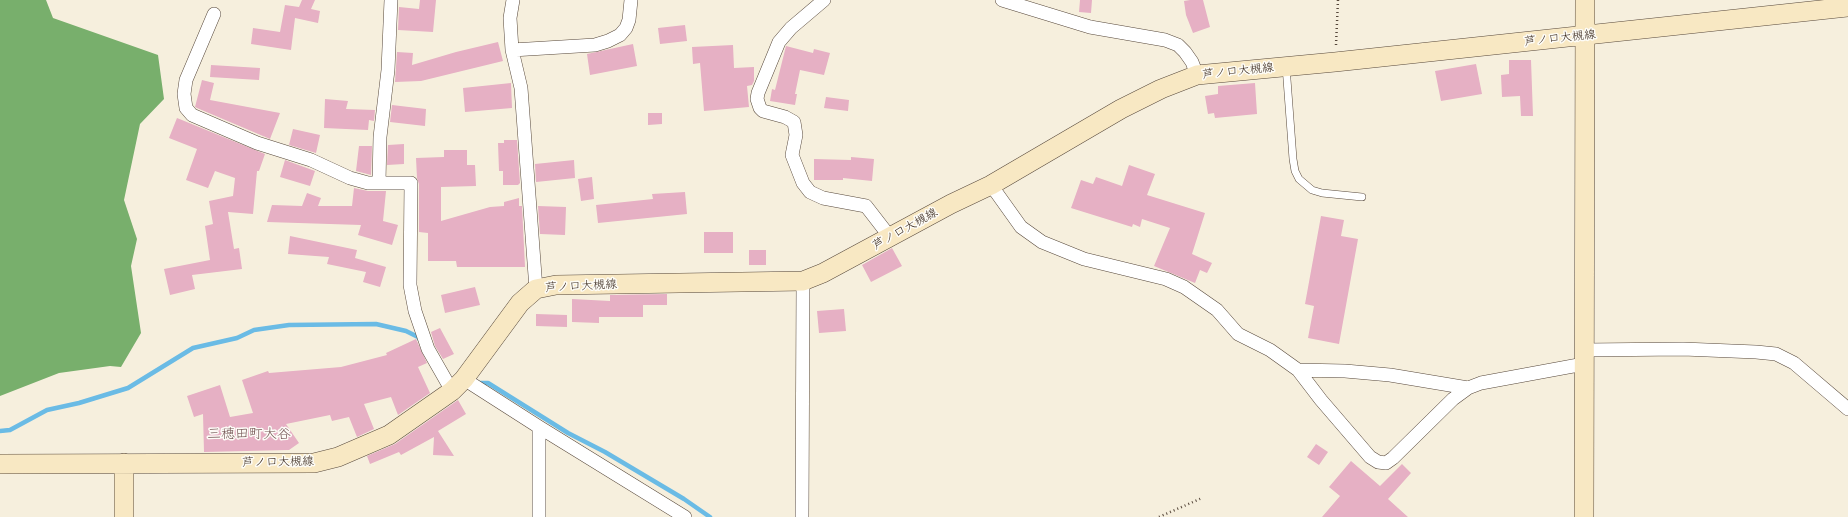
<!DOCTYPE html>
<html>
<head>
<meta charset="utf-8">
<style>
  body { margin:0 }
  canvas { display:block; background:#f6efdd }
</style>
</head>
<body>
<canvas width="1848" height="517"></canvas>
<script>
const g = document.querySelector('canvas').getContext('2d');
g.lineJoin = 'round';
function paint(path, color) {
  g.fillStyle = color;
  g.fill(path, 'evenodd');
}
function shape(rows) {
  const path = new Path2D();
  for (const r of rows) {
    path.moveTo(r[0], r[1]);
    for (let i = 2; i < r.length; i += 2) path.lineTo(r[i], r[i + 1]);
  }
  return path;
}
function stroke(path, color, width, dash) {
  g.strokeStyle = color;
  g.lineWidth = width;
  g.lineCap = dash ? 'butt' : 'round';
  g.setLineDash(dash || []);
  g.stroke(path);
}
function drawText(font, color, halo, rows, align = 'center') {
  g.font = font + ' Delius,"Klee One",sans-serif';
  g.lineWidth = 3;
  g.setLineDash([]);
  g.textBaseline = 'middle';
  g.strokeStyle = halo;
  g.fillStyle = color;
  for (const [text, x, y, turn = 0] of rows) {
    g.save();
    g.translate(x, y);
    g.rotate((+turn || 0) * Math.PI / 180);
    g.textAlign = isNaN(turn) ? turn : align;
    if (halo) g.strokeText(text, 0, 0);
    g.fillText(text, 0, 0);
    g.restore();
  }
}
paint(shape([
  [0,0,46,0,53,18,158,55,164,99,140,124,124,200,137,239,131,266,141,333,121,367,110,366,59,373,0,396]
]), '#78af6c');
stroke(shape([
  [476,383,488,383,568,433,605,452,684,499,710,517],
  [0,431,10,430,47,410,79,403,128,388,193,348,237,338,254,330,289,325,376,324,406,331,418,337,420,340]
]), '#6abbe5', 4.5);
paint(shape([
  [302,0,315,0,311,9,320,11,318,23,295,18,291,50,251,44,253,28,280,32,285,5,299,7],
  [420,0,436,0,433,32,398,30,399,7,419,9],
  [1080,0,1092,0,1091,13,1079,12],
  [1190,0,1203,0,1210,27,1193,33,1186,15,1184,1],
  [685,25,687,41,660,44,658,28],
  [498,42,503,61,421,81,395,82,397,52,413,53,412,65,456,52],
  [633,44,637,66,590,75,587,54],
  [733,45,734,68,754,67,754,81,752,85,747,86,749,107,704,111,700,63,693,64,692,47],
  [786,46,813,53,814,49,830,53,824,75,800,70,795,94,797,94,795,105,770,101,772,89,775,90],
  [1509,60,1531,60,1533,116,1521,116,1520,96,1502,97,1501,75,1509,74],
  [1476,64,1482,94,1441,101,1435,71],
  [211,65,260,68,259,80,210,77],
  [202,80,214,83,210,100,280,113,270,139,197,108,195,107],
  [511,83,512,108,465,112,463,88],
  [1255,83,1257,114,1215,118,1214,113,1208,114,1205,96,1218,94,1218,86],
  [826,97,849,100,848,111,824,108],
  [325,99,348,101,346,109,375,110,374,121,369,120,368,130,324,128],
  [392,105,426,109,425,126,390,122],
  [648,113,662,113,662,124,648,125],
  [177,118,265,154,259,171,257,171,253,214,228,212,234,249,239,248,242,269,192,275,195,289,170,295,164,269,210,260,205,226,213,224,209,201,233,196,235,178,215,171,208,188,186,180,197,149,169,138],
  [293,129,320,135,316,153,289,145],
  [504,140,517,140,520,183,518,185,503,185,503,171,499,171,498,143,504,143],
  [404,144,404,164,387,165,388,145],
  [359,146,372,146,371,175,356,171],
  [444,150,467,150,467,165,475,165,476,186,441,187,441,221,490,207,504,206,504,202,519,198,519,206,522,206,525,267,457,267,456,261,428,261,428,233,419,232,419,184,417,178,416,158,444,157],
  [851,157,874,159,872,181,843,178,843,180,814,180,814,159,851,160],
  [285,160,315,171,310,186,280,177],
  [574,160,575,178,536,182,535,164],
  [1129,165,1155,174,1147,195,1205,213,1192,254,1212,263,1207,273,1200,270,1195,283,1154,266,1170,228,1142,219,1140,227,1133,224,1132,227,1071,208,1081,180,1093,184,1096,177,1122,186],
  [592,177,594,199,581,201,578,179],
  [354,188,368,191,386,191,383,221,398,225,392,245,358,235,361,225,267,222,272,205,302,206,307,193,321,198,318,206,352,206],
  [685,192,687,214,598,223,596,205,653,199,652,194],
  [538,206,566,207,565,235,540,234],
  [1321,216,1344,220,1341,236,1358,239,1339,344,1308,338,1314,306,1305,304],
  [704,232,733,232,733,253,704,253],
  [290,236,357,250,355,258,386,267,380,287,363,282,366,272,327,264,329,257,288,254],
  [892,248,902,266,871,282,862,265],
  [749,250,766,250,766,265,749,265],
  [475,287,480,305,445,313,441,295],
  [667,294,667,305,643,305,643,317,599,317,599,323,572,322,572,299,610,301,610,295],
  [844,309,846,331,819,333,817,311],
  [536,314,567,315,567,327,536,326],
  [440,328,454,354,443,359,435,346,431,332],
  [416,339,427,363,418,367,430,393,398,415,391,397,364,404,374,429,357,437,349,417,332,421,330,415,286,424,299,443,289,450,204,452,203,414,194,417,187,396,220,385,230,417,253,413,242,380,268,371,269,373,341,367,387,355,386,353],
  [458,400,466,414,438,431,454,456,433,455,434,437,401,455,399,452,370,464,367,456,395,444],
  [1316,444,1328,452,1319,465,1307,457],
  [1351,461,1380,486,1402,464,1411,473,1388,499,1408,517,1322,517,1340,496,1329,487]
]), '#e6b0c4');
const lane = shape([
  [1286,66,1293,159,1295,171,1299,179,1312,190,1322,193,1362,197]
]);
const street = shape([
  [513,0,510,18,512,50,521,88,536,289],
  [824,0,791,28,779,42,758,93,757,99,760,108,763,111,785,117,794,122,796,135,792,155,803,183,810,192,823,198,866,206,890,237],
  [1002,0,1090,27,1165,40,1178,45,1185,52,1192,62,1197,75],
  [214,14,186,80,184,94,186,108,192,115,257,143,311,160,350,178,368,183,411,183,410,285,415,311,428,349,452,391],
  [512,50,595,45,608,41,620,35,626,28,629,20,631,0],
  [379,182,380,137,388,70,391,0],
  [991,185,1021,227,1042,242,1084,259,1166,279,1184,287,1217,310,1238,334,1270,350,1298,370,1321,400,1370,457,1378,462,1386,463,1393,458,1453,399,1468,388,1481,383,1584,364],
  [1584,350,1683,349,1756,352,1776,354,1794,363,1848,409],
  [1298,370,1345,371,1390,375,1468,388],
  [464,379,539,427,685,517],
  [539,517,539,427],
  [802,517,803,281]
]);
const secondary = shape([
  [0,464,314,463,338,457,389,435,452,391,464,379,520,303,536,289,556,285,803,281,823,273,951,204,991,185,1121,109,1161,89,1197,75,1335,62,1848,7],
  [124,517,124,463],
  [1584,517,1585,0]
]);
stroke(lane, '#57483b', 8);
stroke(street, '#57483b', 14);
stroke(secondary, '#57483b', 20);
stroke(shape([
  [1336,45,1338,0],
  [1159,517,1202,498]
]), '#57483b', 2.5, [1, 3]);
stroke(lane, '#fff', 7);
stroke(street, '#fff', 13);
stroke(secondary, '#f8e8c3', 19);
drawText('12px', '#3b2a1e', '#fdfcf7', [
  ["芦ノ口大槻線",1560,38,-6],
  ["芦ノ口大槻線",1238,71,-6],
  ["芦ノ口大槻線",905,229,-29],
  ["芦ノ口大槻線",581,286,-3],
  ["芦ノ口大槻線",278,462,-1]
]);
drawText('14px', '#775958', '#fdfcf7', [
  ["三穂田町大谷",249,434]
]);
</script>
</body>
</html>
